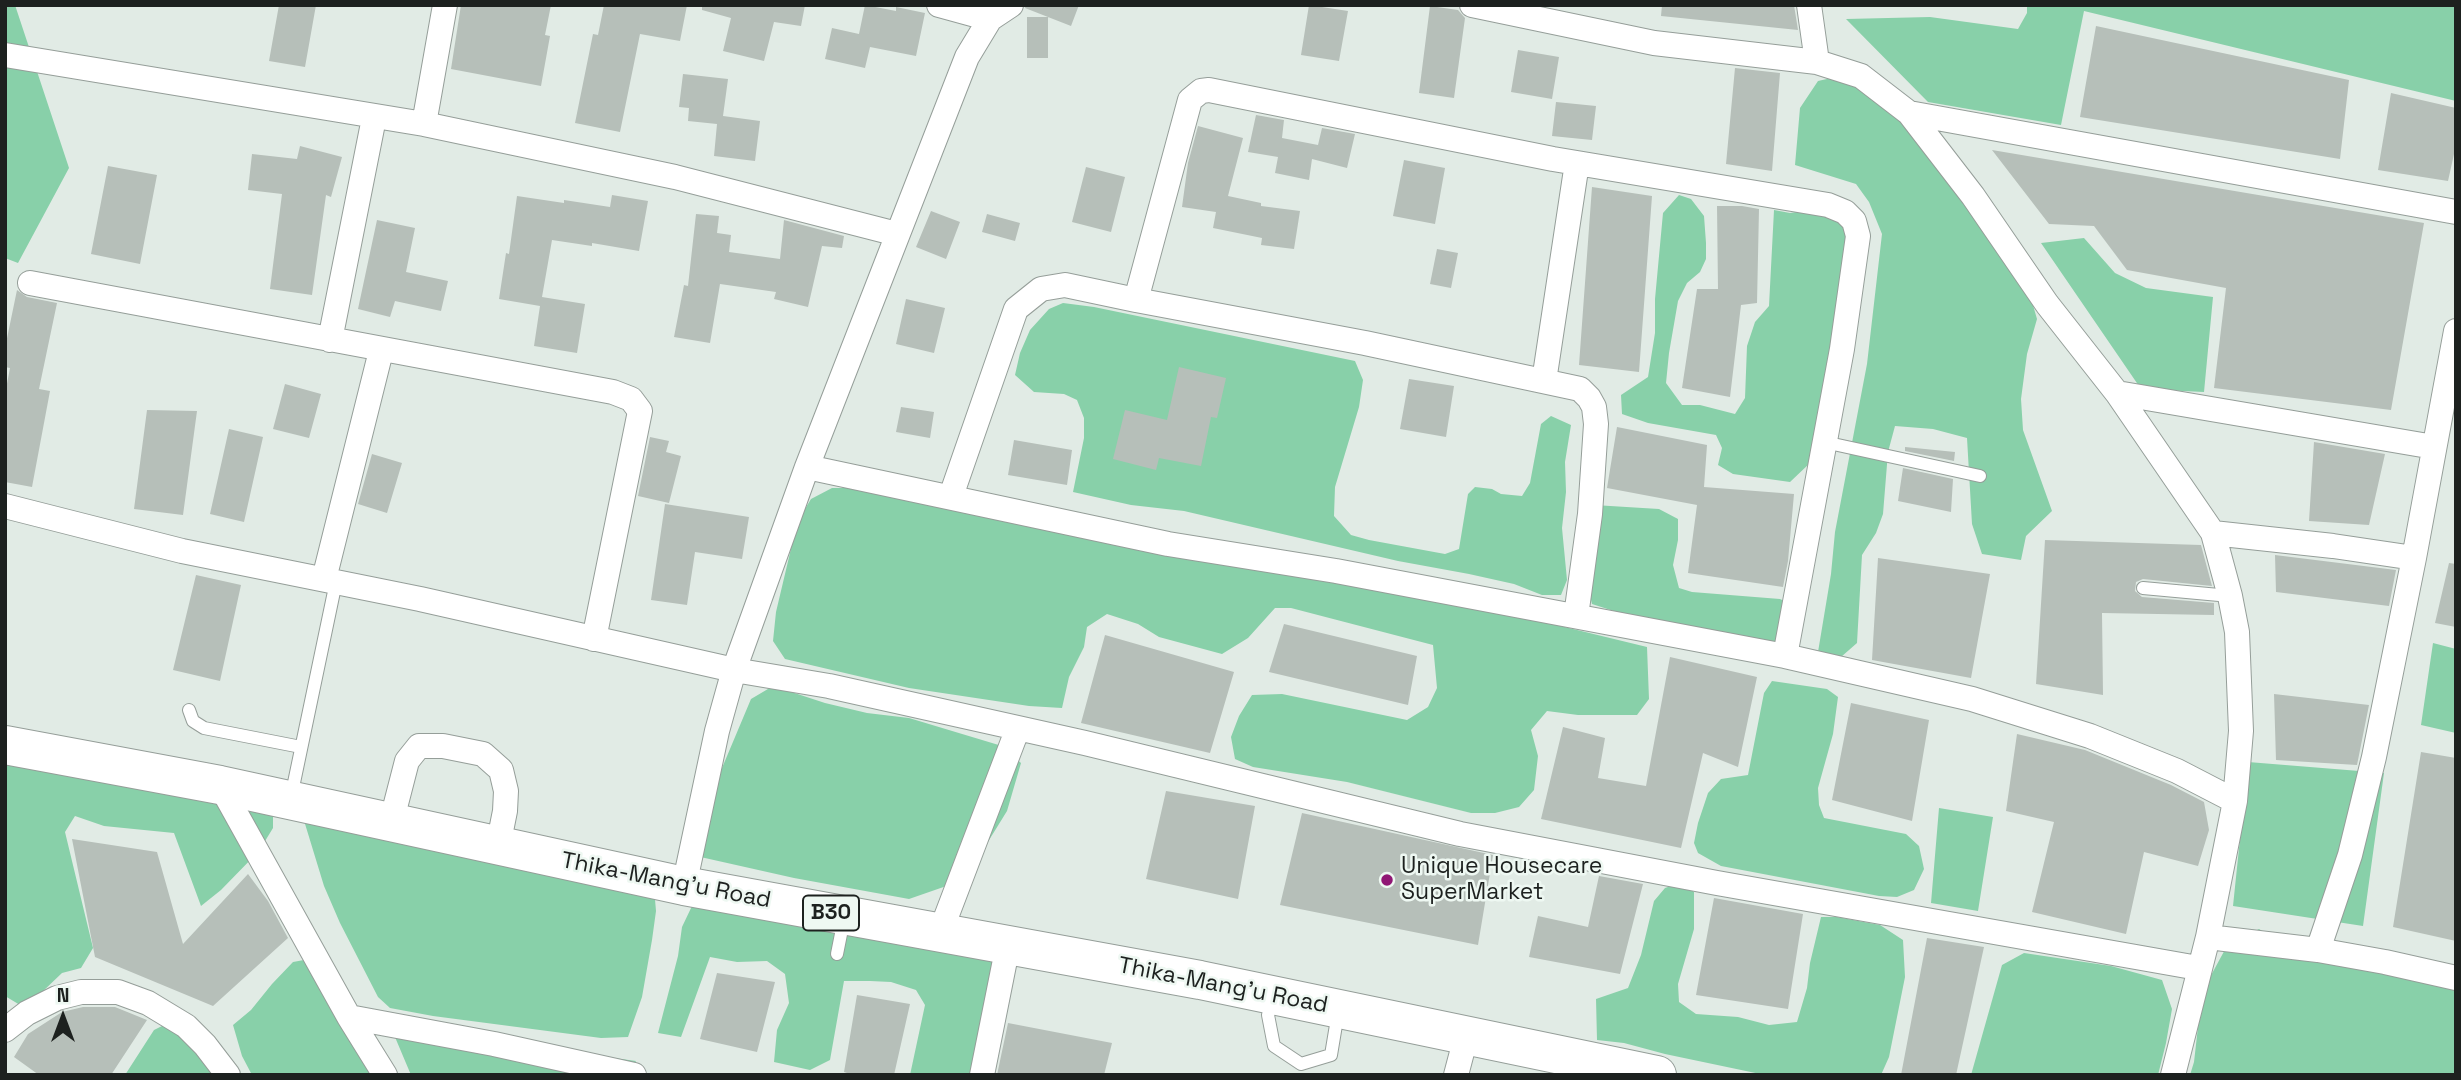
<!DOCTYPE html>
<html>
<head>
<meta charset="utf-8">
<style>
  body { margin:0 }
  #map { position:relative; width:2461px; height:1080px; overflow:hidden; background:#e1ebe5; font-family:"Space Grotesk",sans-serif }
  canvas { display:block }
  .frame { position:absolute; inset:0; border:7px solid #1d211f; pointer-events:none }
  .north { position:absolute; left:28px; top:982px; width:70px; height:70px; -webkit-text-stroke:5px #eef8f2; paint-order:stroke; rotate:0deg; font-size:19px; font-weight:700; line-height:28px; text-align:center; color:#1d211f }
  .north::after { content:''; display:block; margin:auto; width:24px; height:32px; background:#1d211f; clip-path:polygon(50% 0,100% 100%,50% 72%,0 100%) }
</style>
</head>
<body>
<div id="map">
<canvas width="2461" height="1080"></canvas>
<div class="frame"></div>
<div class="north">N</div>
</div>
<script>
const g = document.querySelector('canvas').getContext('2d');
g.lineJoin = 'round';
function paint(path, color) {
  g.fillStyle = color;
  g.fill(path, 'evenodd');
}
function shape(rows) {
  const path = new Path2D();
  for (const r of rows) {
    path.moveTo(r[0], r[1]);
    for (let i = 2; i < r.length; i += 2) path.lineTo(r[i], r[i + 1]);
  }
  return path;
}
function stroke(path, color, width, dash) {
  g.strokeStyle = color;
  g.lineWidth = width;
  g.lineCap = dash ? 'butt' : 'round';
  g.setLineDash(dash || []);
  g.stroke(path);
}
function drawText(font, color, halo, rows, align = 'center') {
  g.font = font + ' "Space Grotesk",sans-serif';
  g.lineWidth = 5;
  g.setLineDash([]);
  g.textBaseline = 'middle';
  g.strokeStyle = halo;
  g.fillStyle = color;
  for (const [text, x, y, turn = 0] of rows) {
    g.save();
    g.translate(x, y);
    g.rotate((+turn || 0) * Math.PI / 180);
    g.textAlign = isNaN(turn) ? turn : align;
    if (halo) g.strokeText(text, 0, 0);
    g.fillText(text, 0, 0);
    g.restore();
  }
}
paint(shape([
  [5,5,15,5,69,168,18,263,5,258],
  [2027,5,2456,5,2456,101,2084,11,2061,125,1928,102,1846,19,1930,17,2018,29,2027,13],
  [1849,74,1880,91,2026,281,2037,319,2027,354,2021,399,2023,430,2052,511,2026,536,2021,560,1982,554,1972,524,1967,438,1933,429,1895,426,1888,452,1883,514,1876,533,1862,555,1857,643,1841,657,1818,652,1831,574,1835,532,1867,364,1882,234,1869,202,1856,184,1795,165,1800,108,1818,81],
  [1679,195,1691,199,1704,216,1706,243,1706,259,1700,272,1687,283,1678,301,1669,353,1666,383,1682,405,1700,405,1735,414,1745,398,1747,346,1755,322,1769,306,1774,210,1790,213,1803,211,1832,211,1844,224,1849,270,1810,463,1790,482,1733,474,1718,465,1722,448,1716,435,1648,423,1622,414,1621,395,1648,377,1655,333,1655,299,1663,213],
  [2084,238,2115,273,2146,288,2213,297,2204,392,2141,389,2041,243],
  [1063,303,1094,307,1355,361,1363,380,1359,407,1335,487,1334,516,1351,535,1369,540,1445,554,1459,549,1468,494,1475,487,1492,489,1501,494,1522,496,1530,483,1541,424,1551,416,1571,425,1565,462,1566,492,1562,528,1567,580,1561,595,1542,595,1514,584,1469,574,1398,561,1184,511,1131,505,1073,492,1084,438,1084,418,1077,400,1064,394,1034,392,1015,375,1020,353,1030,330,1049,309],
  [832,488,870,488,1289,560,1647,647,1649,699,1637,715,1578,715,1547,711,1531,730,1538,756,1534,790,1519,807,1495,813,1471,813,1347,782,1253,767,1235,759,1231,737,1239,716,1252,695,1282,694,1407,720,1428,707,1437,688,1433,645,1291,608,1275,608,1248,638,1222,654,1159,637,1138,624,1107,614,1087,627,1084,647,1069,677,1062,708,1029,706,909,688,785,659,773,641,776,612,794,536,802,514,811,499],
  [1594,505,1659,509,1678,519,1678,540,1673,565,1679,588,1692,592,1780,599,1799,608,1788,648,1626,615,1592,604,1588,588],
  [2433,643,2456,649,2456,733,2421,725],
  [1772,681,1827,689,1838,697,1833,734,1818,788,1819,805,1824,818,1906,834,1919,846,1924,869,1914,890,1897,897,1879,896,1721,866,1698,853,1694,843,1698,823,1708,793,1721,779,1748,775,1764,693],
  [773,686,825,703,867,713,909,718,1002,746,1021,763,1007,811,986,845,955,883,909,899,794,878,696,856,722,768,751,699],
  [5,754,273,813,273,828,259,851,221,890,201,906,174,833,104,826,75,816,65,832,93,948,81,968,62,973,40,994,20,1005,5,996],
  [2248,762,2384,773,2363,926,2233,906],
  [1939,808,1993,817,1978,911,1931,903],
  [302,814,654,888,656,911,652,940,642,997,628,1037,601,1038,433,1016,390,1008,378,997,340,923,324,886],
  [1682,882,1694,892,1694,929,1678,984,1679,1002,1696,1014,1738,1017,1769,1025,1797,1022,1807,988,1810,963,1821,917,1837,917,1880,925,1903,940,1905,977,1889,1057,1881,1075,1765,1075,1665,1054,1624,1043,1597,1040,1596,999,1628,988,1641,955,1654,901,1665,888],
  [692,906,987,952,1000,969,975,1075,910,1075,925,1005,916,990,891,982,870,981,844,981,830,1060,810,1070,774,1062,777,1030,789,1003,785,974,767,961,737,962,710,957,681,1037,658,1033,678,956,682,927],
  [2259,929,2297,952,2456,985,2456,1075,2190,1075,2194,1062,2202,992,2228,944],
  [2024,953,2111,966,2162,980,2172,1009,2166,1043,2158,1075,1971,1075,2002,965],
  [315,958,381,1075,252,1075,242,1056,233,1025,251,1010,272,984,293,962],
  [168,1023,225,1075,125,1075,154,1030],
  [392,1030,548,1049,636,1061,628,1075,411,1075]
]), '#88d0a9');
paint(shape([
  [279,5,316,5,305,67,269,61],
  [461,5,551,5,545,35,550,36,541,86,451,69],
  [604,5,687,5,680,41,640,34,620,132,575,123,593,34,598,35],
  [702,5,805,5,801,26,774,22,764,61,723,51,731,18,702,10],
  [865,5,896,11,896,7,925,13,916,56,870,47,865,68,825,59,832,28,859,34],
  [1026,5,1079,5,1071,26,1025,8],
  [1309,5,1348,11,1339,61,1301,55],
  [1662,5,1794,5,1798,30,1661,16],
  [1430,6,1458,10,1465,18,1454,98,1419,93],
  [1027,17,1048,17,1048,58,1027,58],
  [2096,26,2349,80,2340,159,2080,117],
  [1518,50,1559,57,1552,99,1511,92],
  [1735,68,1780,73,1772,171,1726,164],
  [683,74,728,79,723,116,760,121,755,161,714,156,717,124,688,121,689,108,679,107],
  [2391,93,2456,108,2456,145,2448,181,2378,170],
  [1556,102,1596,106,1592,140,1552,136],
  [1256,115,1284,120,1282,138,1318,145,1322,128,1355,134,1347,168,1312,159,1309,180,1275,173,1278,157,1248,152],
  [1198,126,1243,138,1228,196,1261,203,1261,206,1300,211,1294,249,1261,245,1262,238,1213,228,1216,212,1182,207,1188,163],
  [300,146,342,157,331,197,326,195,312,295,270,289,282,194,248,190,252,154,297,159],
  [1992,150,2424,223,2391,410,2214,388,2226,288,2127,270,2094,226,2049,224],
  [1404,160,1445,168,1435,224,1393,216],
  [108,166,157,175,140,264,91,254],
  [1086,167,1125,177,1111,232,1072,222],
  [1592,187,1652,196,1639,372,1579,365],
  [612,195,648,201,639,251,592,243,592,246,552,240,542,297,585,304,577,353,534,346,540,306,499,299,506,253,509,254,517,196,564,203,564,200,610,207],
  [1717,206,1742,206,1759,209,1757,303,1741,305,1730,397,1682,388,1697,289,1718,289],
  [931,211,960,222,946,259,916,247],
  [696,214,719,216,717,233,731,235,729,252,780,259,784,220,844,236,842,248,822,246,808,307,774,299,776,292,720,284,710,343,674,337,684,285,688,286],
  [987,214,1020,223,1015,241,982,232],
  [377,220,415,228,406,272,448,281,441,311,395,301,390,317,358,309],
  [1437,249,1458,253,1451,288,1430,284],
  [17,290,27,297,57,303,39,389,50,391,32,487,5,482,5,394,10,368,5,367,5,348],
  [906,299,945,308,934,353,896,344],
  [1179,367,1226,378,1217,418,1211,417,1201,466,1159,458,1156,470,1113,459,1125,410,1167,420],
  [1409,379,1454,386,1446,437,1400,429],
  [285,384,321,394,309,438,273,429],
  [901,407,934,412,930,438,896,432],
  [147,410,197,411,183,515,134,509],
  [1617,427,1707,445,1704,487,1794,494,1788,561,1783,587,1688,573,1697,505,1607,488],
  [229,429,263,437,244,522,210,514],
  [650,437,669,441,666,452,681,456,669,503,638,496],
  [1014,440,1072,450,1067,485,1008,475],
  [2314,442,2385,454,2369,525,2309,521],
  [1905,447,1955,452,1954,461,1905,451],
  [372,454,402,463,387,513,358,504],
  [1903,468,1953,479,1951,512,1898,501],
  [665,504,749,517,742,559,695,552,687,605,651,600],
  [2045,540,2201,545,2212,586,2143,579,2136,582,2135,591,2142,597,2214,603,2214,615,2102,613,2103,695,2036,684],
  [2275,555,2396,570,2389,606,2276,592],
  [1878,558,1990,574,1971,678,1872,660],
  [2449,563,2456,564,2456,627,2435,623],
  [196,575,241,585,220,681,173,670],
  [1284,624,1417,656,1408,705,1269,672],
  [1105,635,1234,672,1210,753,1081,723],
  [1670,657,1757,677,1738,767,1703,753,1681,848,1541,819,1563,727,1605,738,1598,778,1646,786],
  [2274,694,2369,705,2357,765,2276,760],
  [1851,703,1929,720,1912,821,1832,800],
  [2017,734,2085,750,2171,785,2204,802,2209,830,2198,866,2144,852,2126,934,2032,912,2054,822,2006,811],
  [2421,752,2456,758,2456,941,2393,927],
  [1166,791,1255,806,1238,899,1146,879],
  [1302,813,1493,855,1478,945,1280,905],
  [72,839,157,852,183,944,248,874,268,901,288,938,213,1006,95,957],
  [1599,876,1643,884,1620,974,1529,957,1538,916,1588,927],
  [1714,898,1803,914,1788,1009,1696,995],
  [1927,938,1984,947,1956,1075,1901,1075],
  [717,973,775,982,757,1052,700,1039],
  [857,995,910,1004,894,1075,853,1075,844,1072],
  [83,1007,115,1007,147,1020,111,1075,39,1075,14,1057,28,1034,62,1012],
  [1008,1023,1112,1043,1104,1075,997,1075]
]), '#b6bfb9');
const lane = shape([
  [1824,442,1980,476],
  [2143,588,2230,596],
  [189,710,193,721,204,728,301,747],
  [291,797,336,582],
  [837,954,844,919],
  [1273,1000,1268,1015,1274,1046,1301,1064,1331,1055,1338,1013]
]);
const street = shape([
  [445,5,424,124,675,177,897,234],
  [939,5,990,19],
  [1472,5,1654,43,1817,62,1861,76,1909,113,1973,196,2047,304,2117,393,2213,533,2230,596,2237,632,2241,731,2235,801,2208,937],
  [1809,5,1817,62],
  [5,55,424,124],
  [1909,113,2456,212],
  [30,283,613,392,631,399,640,411,594,639],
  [1136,300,1365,343,1580,389,1589,398,1594,407,1596,424,1590,514,1576,616],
  [2456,331,2414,558,2374,757,2350,855,2318,950,2385,962,2456,978],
  [330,340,374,118],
  [1544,381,1577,163],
  [2117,393,2434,447],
  [807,467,1168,544,1336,571,1785,656,1972,699,2090,736,2177,771,2235,801],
  [951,496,1016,309,1041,289,1065,285,1136,300,1190,100,1201,91,1209,90,1553,159,1828,205,1845,212,1854,221,1858,236,1842,349,1785,656],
  [5,506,182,551,420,599,734,670,829,686,1085,743,1460,834,1717,883,2198,968],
  [2213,533,2333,546,2414,558],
  [324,579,381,351],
  [220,785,349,1017,385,1075],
  [391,823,407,761,419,746,443,746,483,754,501,770,506,791,505,811,498,846],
  [684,886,717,731,734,670,807,467,967,57,990,19,1011,5],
  [940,933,1018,728],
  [349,1017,494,1044,634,1075],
  [5,1030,27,1013,57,998,81,992,118,992,148,1003,186,1026,205,1045,228,1075],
  [982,1075,1008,945],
  [1456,1075,1466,1037],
  [2173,1075,2208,937,2318,950]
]);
const highway = shape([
  [5,745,220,785,684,886,1200,980,1657,1075]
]);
stroke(lane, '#959e99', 14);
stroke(street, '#959e99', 26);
stroke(highway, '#959e99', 40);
stroke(lane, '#fff', 12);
stroke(street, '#fff', 24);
stroke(highway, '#fff', 38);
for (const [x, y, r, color] of [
  [1387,880,7,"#901674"]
]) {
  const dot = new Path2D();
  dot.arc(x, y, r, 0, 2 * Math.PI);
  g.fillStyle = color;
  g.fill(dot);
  stroke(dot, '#eef8f2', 2.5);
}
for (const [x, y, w] of [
  [831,913,56]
]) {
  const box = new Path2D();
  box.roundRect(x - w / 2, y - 17.5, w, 35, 5);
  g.fillStyle = '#eef8f2';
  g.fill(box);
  stroke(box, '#1d211f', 2);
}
drawText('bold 21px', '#1d211f', null, [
  ["B30",831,913]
]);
drawText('23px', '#1d211f', '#eef8f2', [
  ["Unique Housecare",1401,867],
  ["SuperMarket",1401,893]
], 'left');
drawText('23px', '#1d211f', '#eef8f2', [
  ["Thika-Mang'u Road",666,881,11],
  ["Thika-Mang'u Road",1223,986,11]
]);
</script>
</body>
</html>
